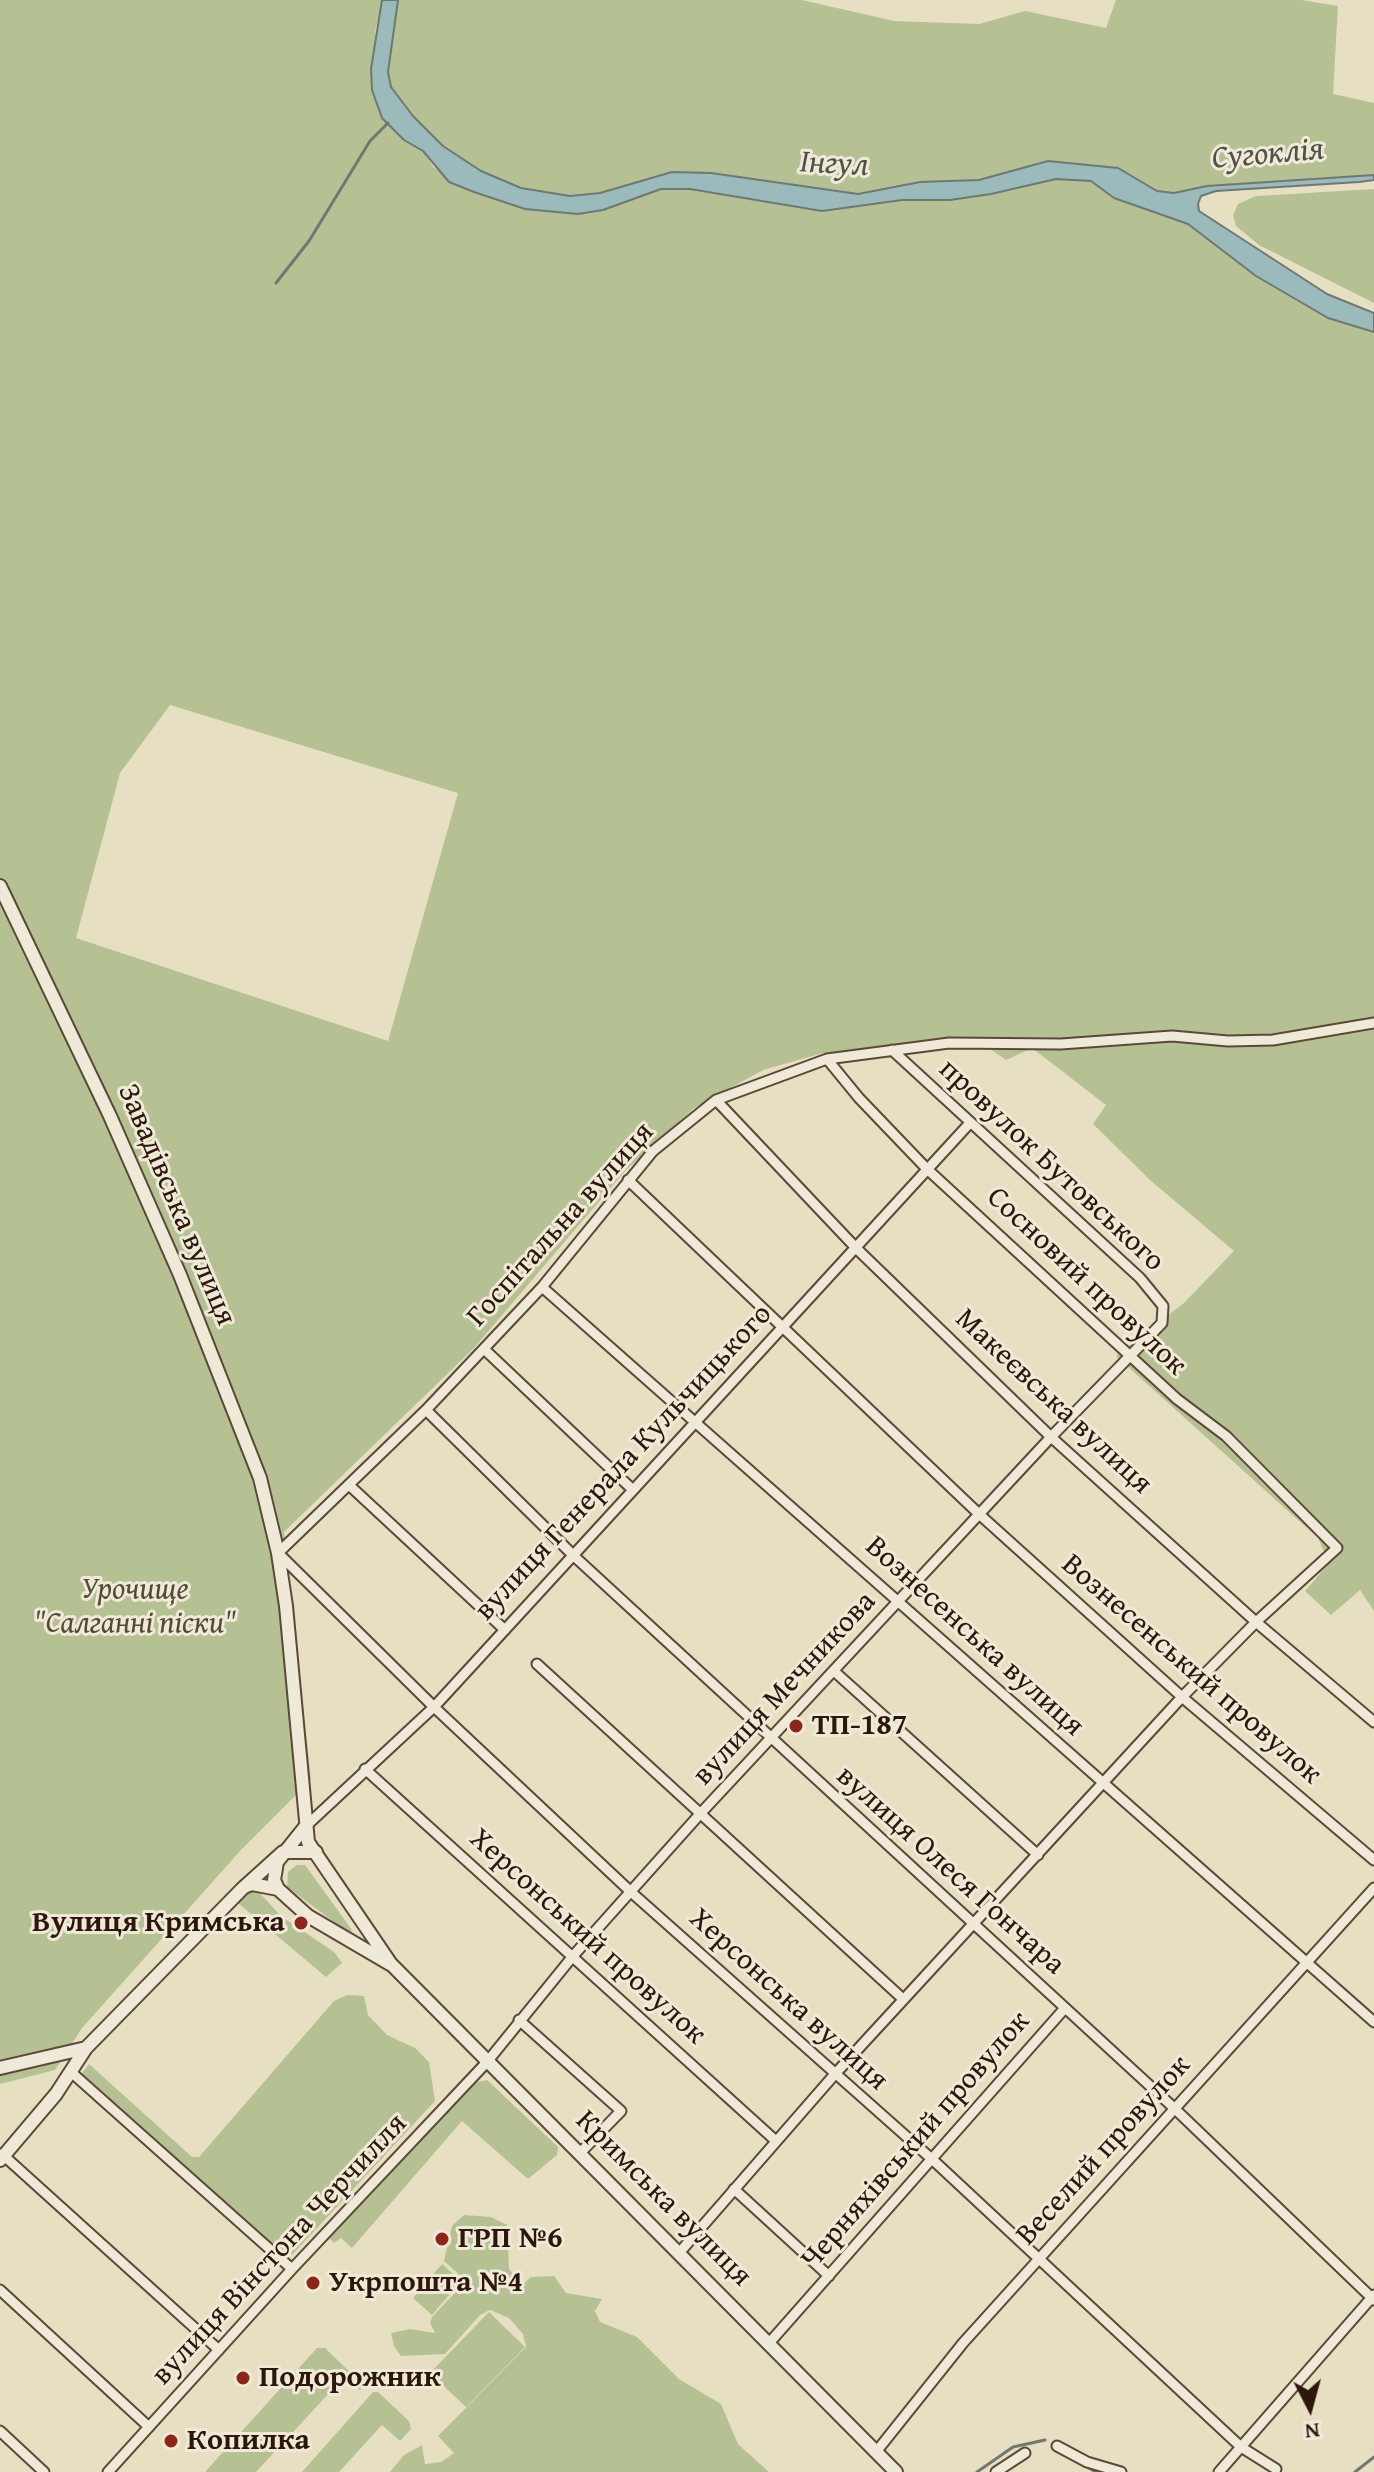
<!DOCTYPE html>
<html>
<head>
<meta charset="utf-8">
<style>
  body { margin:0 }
  #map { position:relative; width:1374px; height:2472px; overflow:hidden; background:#e7dfc2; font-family:"Gentium Book Plus",serif }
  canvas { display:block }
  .north { position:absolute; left:1270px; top:2368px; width:80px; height:80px; -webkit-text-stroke:6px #efead7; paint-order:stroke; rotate:174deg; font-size:22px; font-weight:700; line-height:32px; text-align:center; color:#2c170a }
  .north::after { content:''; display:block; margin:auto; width:28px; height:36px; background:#2c170a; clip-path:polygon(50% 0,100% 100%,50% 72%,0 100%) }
</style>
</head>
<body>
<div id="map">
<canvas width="1374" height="2472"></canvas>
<div class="north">N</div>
</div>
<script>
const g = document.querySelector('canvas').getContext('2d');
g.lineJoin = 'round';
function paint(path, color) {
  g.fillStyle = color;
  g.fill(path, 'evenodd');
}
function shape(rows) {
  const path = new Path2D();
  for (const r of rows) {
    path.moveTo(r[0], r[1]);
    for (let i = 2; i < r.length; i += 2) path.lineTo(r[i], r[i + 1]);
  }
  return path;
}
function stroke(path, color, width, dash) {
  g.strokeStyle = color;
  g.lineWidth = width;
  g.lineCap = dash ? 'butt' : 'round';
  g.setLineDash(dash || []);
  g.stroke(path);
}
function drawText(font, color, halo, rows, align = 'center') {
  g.font = font + ' "Gentium Book Plus",serif';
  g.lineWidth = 6;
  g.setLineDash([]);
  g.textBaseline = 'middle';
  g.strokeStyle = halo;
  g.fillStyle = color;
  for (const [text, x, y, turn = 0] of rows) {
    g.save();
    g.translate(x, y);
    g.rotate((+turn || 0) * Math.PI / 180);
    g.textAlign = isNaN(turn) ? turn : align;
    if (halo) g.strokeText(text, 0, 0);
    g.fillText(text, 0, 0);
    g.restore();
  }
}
paint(shape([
  [0,0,382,0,375,33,404,140,423,151,434,168,603,210,661,189,690,189,822,211,902,200,950,200,991,194,1056,179,1091,181,1114,198,1188,224,1256,276,1328,318,1374,332,1374,1611,1360,1590,1331,1615,1305,1591,1329,1563,1318,1538,1116,1356,1184,1303,1234,1251,1150,1180,1093,1124,1106,1105,1032,1048,1006,1060,987,1047,897,1046,823,1053,763,1070,694,1108,625,1171,474,1348,284,1532,311,1780,241,1850,82,2028,55,2070,0,2084],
  [170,705,458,793,388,1041,76,938,120,773],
  [398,0,802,0,894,21,979,24,1025,11,1106,28,1116,0,1301,0,1338,6,1333,94,1374,103,1374,175,1207,186,1174,193,1157,191,1118,168,1048,161,979,180,920,182,858,194,711,173,672,172,600,193,570,196,521,188,481,171,443,146,413,116,391,87,388,72],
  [1374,189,1374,303,1259,245,1236,226,1233,215,1238,204,1256,196],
  [297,1865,305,1865,352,1930,349,1933,287,1887,288,1872],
  [250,1890,257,1890,281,1916,334,1952,342,1963,326,1977,238,1903],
  [347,1995,364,1996,368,2015,387,2035,415,2048,429,2062,435,2101,292,2255,271,2242,80,2076,89,2064,192,2157,199,2157,334,2001],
  [487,2080,558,2147,557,2155,528,2179,462,2121,352,2248,341,2238,334,2243,328,2237,477,2082],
  [464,2215,491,2217,507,2225,509,2269,522,2285,531,2277,554,2276,566,2293,602,2299,595,2311,600,2322,637,2337,679,2379,721,2404,738,2444,769,2472,390,2472,404,2455,422,2445,425,2464,441,2462,454,2453,438,2436,526,2347,523,2334,509,2318,490,2310,480,2315,445,2354,401,2356,394,2346,391,2333,410,2329,435,2333,430,2323,432,2317,466,2281,444,2261,452,2226],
  [442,2264,461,2281,432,2315,413,2298],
  [489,2312,525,2347,466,2407,430,2373],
  [317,2348,325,2348,364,2386,360,2390,344,2377,256,2472,205,2472],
  [373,2392,378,2392,409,2421,411,2429,400,2441,382,2425,339,2472,302,2472]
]), '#b6c193');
const water = shape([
  [382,0,398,0,388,72,391,87,413,116,443,146,481,171,521,188,570,196,600,193,672,172,711,173,858,194,920,182,979,180,1048,161,1118,168,1157,191,1174,193,1207,186,1374,175,1374,180,1359,182,1216,191,1201,196,1198,204,1199,211,1327,294,1374,313,1374,332,1328,318,1256,276,1188,224,1114,198,1091,181,1056,179,991,194,950,200,902,200,822,211,690,189,661,189,603,210,578,214,525,209,474,192,449,182,423,151,404,140,382,118,372,90,371,69,382,0]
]);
paint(water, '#9ababb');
stroke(water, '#6e7974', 2);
stroke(shape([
  [276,283,309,241,370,141,388,123],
  [1084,2465,1096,2472],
  [977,2472,1013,2447,1045,2440],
  [1355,2472,1374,2457]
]), '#6e7974', 3);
const minor = shape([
  [716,1100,857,1249,1051,1437,1256,1622,1374,1722],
  [628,1180,979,1514,1182,1697,1374,1860],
  [542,1287,1374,2022],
  [484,1349,633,1490],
  [426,1410,575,1557,1174,2108,1374,2300],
  [349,1485,505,1630],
  [537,1664,903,1999],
  [835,1672,1038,1855],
  [365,1769,776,2141],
  [305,1827,434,1707,969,1124],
  [519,2020,621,2111,579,2154],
  [71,2072,292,2269],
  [2,2154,219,2350],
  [734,2189,829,2276],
  [679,2253,835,2074,1182,1697,1256,1622,1337,1548,1226,1436,1177,1399,927,1169,859,1098,827,1059],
  [0,2290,149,2427],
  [770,2342,1065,2008],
  [0,2431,44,2472],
  [1057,2446,1087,2462,1121,2472],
  [876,2452,963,2343,1374,1888],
  [1276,2469,1241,2447,934,2161,631,1892,434,1707,278,1553,426,1410,542,1287,653,1151,716,1100,827,1059,949,1043,1061,1044,1172,1036,1228,1041,1273,1040,1374,1023],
  [108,2472,292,2269,487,2062,573,1956,700,1814,1051,1437,1162,1323,1163,1306,1140,1278,892,1050],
  [996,2472,1025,2453],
  [1219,2472,1374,2295]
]);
const tertiary = shape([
  [0,886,110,1116,180,1275,260,1478,278,1553,286,1606,308,1842,391,1964,896,2472],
  [244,1887,252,1884,278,1889,308,1916,390,1964],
  [278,1889,274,1880,277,1862,305,1827],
  [0,2068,86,2048],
  [0,2160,56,2094,86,2048,242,1889,283,1852,316,1852]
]);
stroke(minor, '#5b4938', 13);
stroke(tertiary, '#5b4938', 16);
stroke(minor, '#efead7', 9);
stroke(tertiary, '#efead7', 12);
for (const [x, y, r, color] of [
  [796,1726,8,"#8f2418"],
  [301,1923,8,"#8f2418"],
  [442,2239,8,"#8f2418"],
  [313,2283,8,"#8f2418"],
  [243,2378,8,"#8f2418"],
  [171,2441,8,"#8f2418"]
]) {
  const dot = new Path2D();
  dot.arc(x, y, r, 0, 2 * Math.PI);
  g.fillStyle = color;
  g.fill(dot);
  stroke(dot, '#efead7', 3);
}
drawText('30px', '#2c170a', '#efead7', [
  ["провулок Бутовського",1051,1166,43],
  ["Завадівська вулиця",176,1205,67],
  ["Госпітальна вулиця",561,1225,-48],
  ["Сосновий провулок",1086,1282,43],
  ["Макеєвська вулиця",1053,1402,43],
  ["вулиця Генерала Кульчицького",624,1463,-47],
  ["Вознесенська вулиця",974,1637,42],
  ["Вознесенський провулок",1191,1670,41],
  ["вулиця Мечникова",785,1689,-47],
  ["вулиця Олеся Гончара",950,1871,42],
  ["Херсонський провулок",587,1937,42],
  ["Херсонська вулиця",788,2000,42],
  ["Черняхівський провулок",916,2141,-49],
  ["Веселий провулок",1104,2151,-48],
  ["Кримська вулиця",663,2199,45],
  ["вулиця Вінстона Черчилля",280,2250,-47]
]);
drawText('italic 30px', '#554a33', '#efead7', [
  ["Урочище",135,1590],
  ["\"Салганні піски\"",135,1624]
]);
drawText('bold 30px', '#2c170a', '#efead7', [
  ["ТП-187",812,1726],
  ["Вулиця Кримська",285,1923,"right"],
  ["ГРП №6",458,2239],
  ["Укрпошта №4",329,2283],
  ["Подорожник",259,2378],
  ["Копилка",187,2441]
], 'left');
drawText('italic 32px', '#525048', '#efead7', [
  ["Сугоклія",1268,155,-5],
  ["Інгул",834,165,3]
]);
</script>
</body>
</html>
